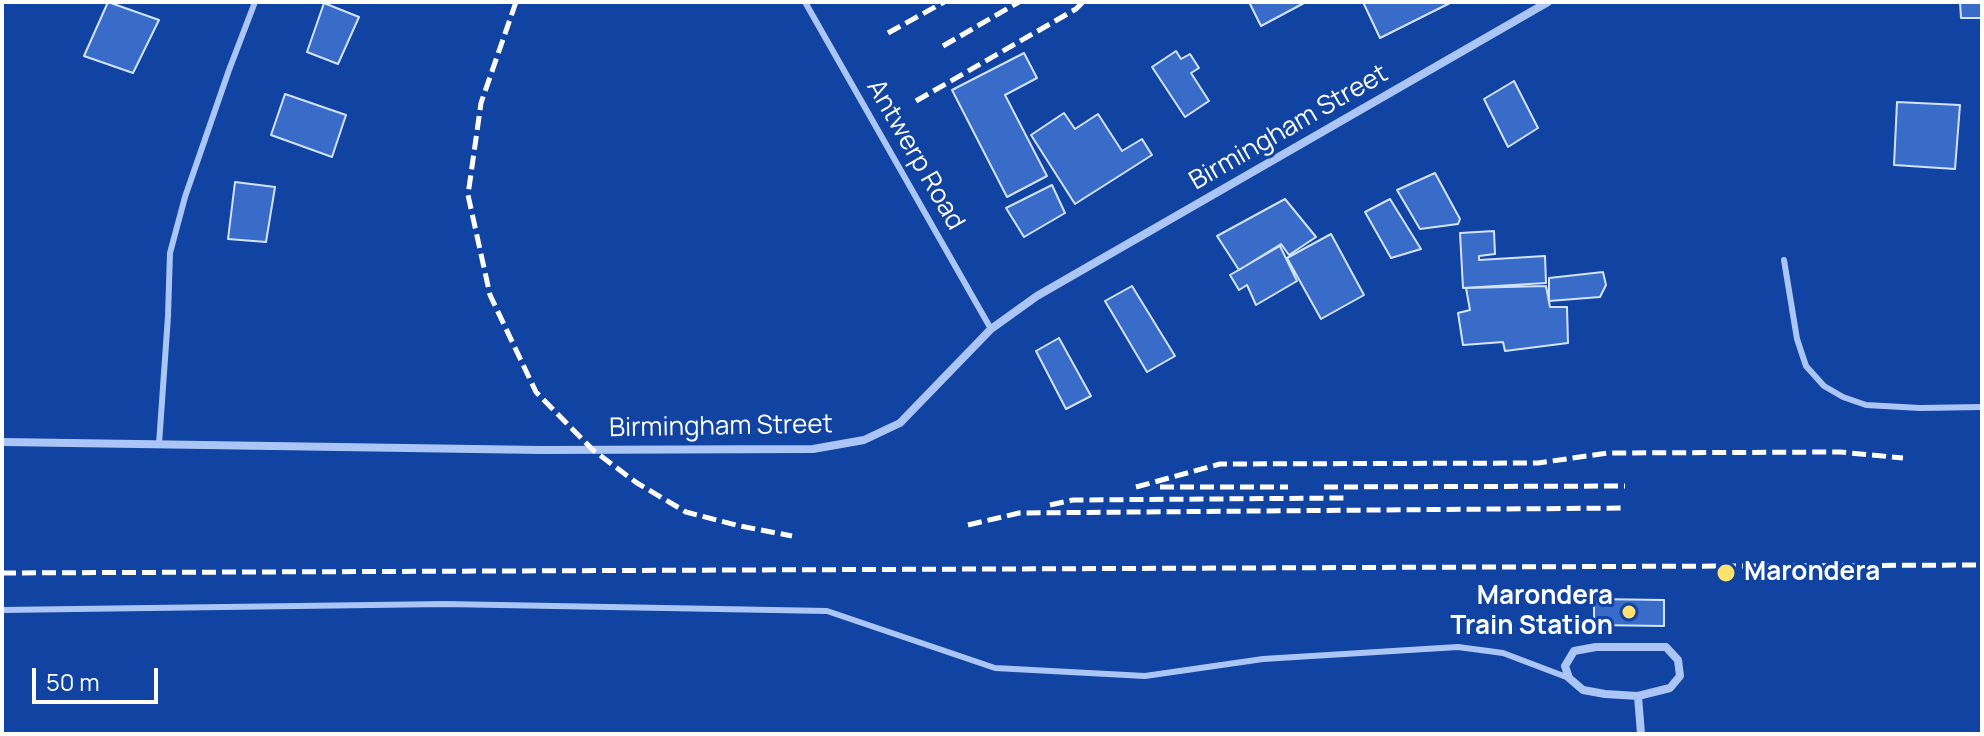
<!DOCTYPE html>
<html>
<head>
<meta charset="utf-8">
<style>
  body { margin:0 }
  #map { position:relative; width:1984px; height:736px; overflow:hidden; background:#1043a2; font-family:Manrope,sans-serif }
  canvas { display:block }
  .frame { position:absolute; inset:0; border:4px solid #fff; pointer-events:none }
  .scale { position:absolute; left:32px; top:668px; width:126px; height:36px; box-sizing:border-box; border:4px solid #fff; border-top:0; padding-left:10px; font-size:24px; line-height:28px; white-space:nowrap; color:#fff; -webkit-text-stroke:6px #1043a2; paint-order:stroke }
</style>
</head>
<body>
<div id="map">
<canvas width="1984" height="736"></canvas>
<div class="frame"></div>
<div class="scale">50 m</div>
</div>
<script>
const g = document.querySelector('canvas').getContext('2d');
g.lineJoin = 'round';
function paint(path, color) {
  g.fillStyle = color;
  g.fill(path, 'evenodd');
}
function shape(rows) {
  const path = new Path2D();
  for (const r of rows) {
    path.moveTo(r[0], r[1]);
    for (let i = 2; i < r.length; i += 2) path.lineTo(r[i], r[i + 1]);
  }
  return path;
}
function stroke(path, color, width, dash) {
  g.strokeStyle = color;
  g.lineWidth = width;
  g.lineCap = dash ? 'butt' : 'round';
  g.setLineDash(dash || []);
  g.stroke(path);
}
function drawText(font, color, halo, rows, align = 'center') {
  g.font = font + ' Manrope,sans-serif';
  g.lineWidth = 6;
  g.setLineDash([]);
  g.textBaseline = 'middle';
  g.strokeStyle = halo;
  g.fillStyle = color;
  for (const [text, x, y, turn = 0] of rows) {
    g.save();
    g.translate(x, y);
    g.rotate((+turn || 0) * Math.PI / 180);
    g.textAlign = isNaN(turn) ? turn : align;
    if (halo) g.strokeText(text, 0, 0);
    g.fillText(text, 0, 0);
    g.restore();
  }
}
const building = shape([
  [108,2,159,20,133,73,84,56,108,2],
  [1249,2,1306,2,1261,26,1249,2],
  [1363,2,1452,2,1380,38,1363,2],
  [1960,2,1982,2,1982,18,1961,18,1960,2],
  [324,3,359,17,338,64,307,52,324,3],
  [1176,51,1181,59,1190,54,1199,68,1191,73,1209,101,1185,117,1152,67,1176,51],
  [1024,53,1037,78,1005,95,1047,176,1007,197,952,90,1024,53],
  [1514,81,1538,128,1508,147,1484,99,1514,81],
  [285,94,346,115,332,157,271,135,285,94],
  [1897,102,1960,105,1955,169,1894,165,1897,102],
  [1064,113,1075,129,1098,114,1122,151,1142,139,1152,155,1075,204,1031,135,1064,113],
  [1435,173,1460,219,1458,224,1420,229,1397,190,1435,173],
  [235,182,275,187,266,242,228,239,235,182],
  [1052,185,1065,213,1024,237,1006,208,1052,185],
  [1285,199,1316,237,1289,255,1281,244,1239,270,1217,236,1285,199],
  [1390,199,1421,249,1391,258,1365,212,1390,199],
  [1494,231,1495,254,1479,256,1479,260,1545,256,1546,283,1463,288,1460,233,1494,231],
  [1331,234,1364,295,1321,319,1287,258,1331,234],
  [1280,246,1297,281,1256,305,1247,285,1239,290,1230,275,1280,246],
  [1603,272,1606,285,1600,297,1549,301,1549,278,1603,272],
  [1132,286,1175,356,1147,372,1105,301,1132,286],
  [1546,286,1550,307,1567,307,1568,343,1505,351,1503,342,1463,345,1458,313,1470,310,1466,288,1546,286],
  [1059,338,1091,396,1066,409,1036,351,1059,338],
  [1594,599,1664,600,1664,626,1594,625,1594,599]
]);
paint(building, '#396cc8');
stroke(building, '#d3e3fe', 2);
stroke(shape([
  [805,2,991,329],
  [1784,260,1797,339,1806,366,1824,386,1843,397,1866,405,1920,408,1982,407],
  [159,444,168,316,170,253,185,197,229,70,255,2],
  [2,610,445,604,827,611,995,668,1145,676,1263,659,1458,647,1503,653,1569,678]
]), '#aac5f6', 6);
stroke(shape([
  [2,442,541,450,813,449,864,440,900,423,991,329,1037,296,1548,2],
  [1596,647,1666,647,1678,660,1680,676,1670,688,1638,696,1605,694,1583,690,1569,678,1565,666,1574,651,1596,647],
  [1638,696,1641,734]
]), '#aac5f6', 8);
stroke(shape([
  [516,2,481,103,468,195,490,295,536,392,593,450,637,483,686,512,740,526,792,536],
  [888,33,944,2],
  [943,46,1019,2],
  [916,101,1076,9,1083,2],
  [1136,487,1220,464,1538,463,1608,453,1840,452,1903,458],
  [1160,487,1288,487],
  [1324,487,1625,486],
  [1050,505,1073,500,1345,498],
  [968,525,1019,513,1622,508],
  [2,573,1982,565]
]), '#fff', 5, [14, 6]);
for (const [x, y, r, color] of [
  [1726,573,10,"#ffe26e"],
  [1629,612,8,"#ffe26e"]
]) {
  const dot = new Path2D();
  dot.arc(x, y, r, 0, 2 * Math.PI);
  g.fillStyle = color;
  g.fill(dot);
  stroke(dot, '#1043a2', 3);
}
drawText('26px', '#fff', '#1043a2', [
  ["Birmingham Street",1289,128,-30],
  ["Antwerp Road",915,155,60],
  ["Birmingham Street",721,427,-1]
]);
drawText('bold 26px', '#fff', '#1043a2', [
  ["Marondera",1744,573],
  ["Marondera",1613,597,"right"],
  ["Train Station",1613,627,"right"]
], 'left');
</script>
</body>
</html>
